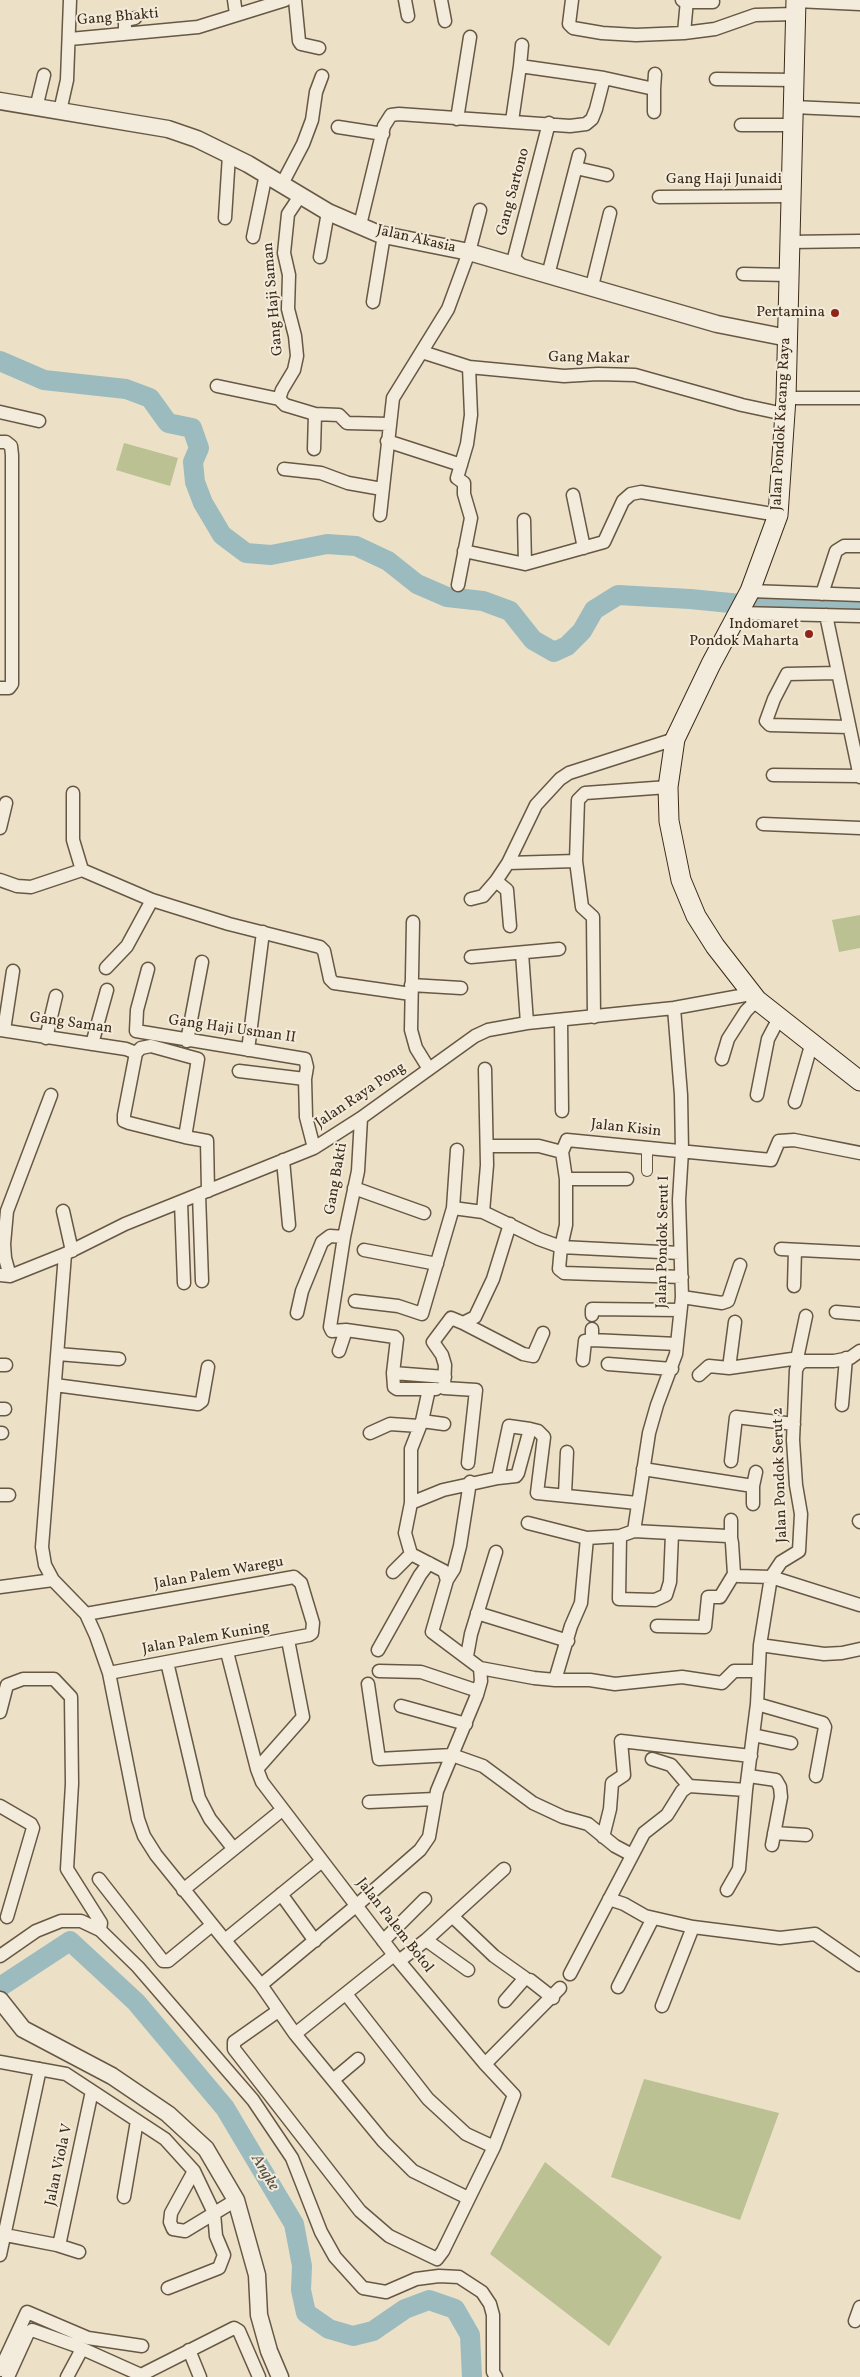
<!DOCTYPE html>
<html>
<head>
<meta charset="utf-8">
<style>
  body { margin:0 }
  canvas { display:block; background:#ece0c7 }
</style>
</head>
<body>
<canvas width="860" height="2377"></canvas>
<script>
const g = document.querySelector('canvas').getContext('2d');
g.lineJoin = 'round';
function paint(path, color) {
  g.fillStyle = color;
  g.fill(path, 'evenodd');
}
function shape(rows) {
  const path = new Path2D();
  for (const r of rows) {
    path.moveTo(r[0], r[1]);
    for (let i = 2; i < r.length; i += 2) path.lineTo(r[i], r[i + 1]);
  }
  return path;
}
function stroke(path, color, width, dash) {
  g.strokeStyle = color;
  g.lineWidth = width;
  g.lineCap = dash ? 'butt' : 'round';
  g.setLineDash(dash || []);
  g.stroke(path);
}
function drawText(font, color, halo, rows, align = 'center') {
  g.font = font + ' Vollkorn,serif';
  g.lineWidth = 4;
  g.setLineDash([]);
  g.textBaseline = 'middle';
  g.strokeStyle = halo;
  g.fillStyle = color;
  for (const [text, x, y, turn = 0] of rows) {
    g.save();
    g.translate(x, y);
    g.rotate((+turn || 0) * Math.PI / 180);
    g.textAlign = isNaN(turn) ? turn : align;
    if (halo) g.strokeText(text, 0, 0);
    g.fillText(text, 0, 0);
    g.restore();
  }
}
paint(shape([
  [124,443,178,458,170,486,116,470],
  [860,915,860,948,839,952,832,920],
  [644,2079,779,2113,740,2220,611,2177],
  [545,2162,662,2257,609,2346,490,2254]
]), '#bbc193');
stroke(shape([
  [0,361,44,380,126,389,150,398,168,423,192,428,199,448,193,462,195,482,203,503,222,535,246,553,271,555,327,544,356,546,388,561,417,584,447,597,483,601,510,611,533,640,554,652,567,646,582,631,594,610,618,595,690,599,771,607,860,609],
  [0,1987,70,1941,136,2002,225,2108,294,2224,302,2266,301,2290,306,2313,329,2329,353,2336,373,2331,405,2309,429,2300,455,2309,470,2335,472,2377]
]), '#9cbbbe', 20);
const pedestrian = shape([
  [647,1171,647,1147]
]);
const minor = shape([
  [234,0,236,14],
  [295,0,299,41,301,44,319,48],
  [405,0,408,16],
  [441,0,445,21],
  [572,0,569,24,573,28,602,33,636,35,684,33,715,29,755,15,796,14],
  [682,0,685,2,713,2],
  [796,1,860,4],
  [684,33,687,0],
  [125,34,125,20,135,18],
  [70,39,198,27,285,0],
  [520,66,522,45],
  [716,79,794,80],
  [654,89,655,74],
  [793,107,860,110],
  [36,108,44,75],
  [60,111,67,80,70,0],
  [457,119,470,37],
  [512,121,520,66,604,78,654,89,654,112],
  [741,125,792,125],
  [338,127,383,134],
  [576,168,607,175],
  [282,184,303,144,312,120,316,92,322,76],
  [659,197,790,196],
  [225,218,229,155],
  [360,225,384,126,391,115,399,114,570,126,586,124,592,119,596,109,604,78],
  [253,237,266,174],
  [789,242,860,241],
  [320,257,328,212],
  [522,266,514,258,549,123],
  [743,274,788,275],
  [548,275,579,155],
  [592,286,610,213],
  [373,302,384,235],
  [422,352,469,367,564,376,598,374,635,375,742,405,784,414],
  [217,386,279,399],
  [786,398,860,398],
  [279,399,282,390,294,370,297,356,295,336,288,309,289,275,284,253,288,214,300,196],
  [279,399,285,405,315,414,339,415,347,423,389,424],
  [0,412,39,421],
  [387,441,461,465],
  [0,442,6,442,11,446,12,455,12,684,9,688,0,688],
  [314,449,315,414],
  [284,469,321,473,348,483,382,489],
  [573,495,584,548],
  [380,515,393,398,448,309,469,252,480,210],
  [524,520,525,564],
  [464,551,525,564,604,542,623,501,631,494,641,492,778,515],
  [458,585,471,518,464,494,464,483,457,478,467,444,471,415,469,367],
  [750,591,860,595],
  [822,594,836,551,844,546,860,546],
  [739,613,860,616],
  [826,615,860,777],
  [838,673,787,674,774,699,766,721,770,725,849,727],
  [773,775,860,776],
  [73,793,73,840,82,870],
  [763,824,860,828],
  [0,828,6,803],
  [508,863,576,861],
  [0,880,17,886,31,887,82,870,152,900,229,924,320,947,324,951,330,979,334,983,411,994],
  [496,881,507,890,510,926],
  [471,899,483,896,496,881,508,863,536,805,560,779,569,773,675,739],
  [413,922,411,1030,416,1048,429,1069],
  [522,953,527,1023],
  [471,957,559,949],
  [106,968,127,946,152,900],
  [148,969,137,1010,136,1031,305,1059,307,1067,305,1079,306,1117,314,1148],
  [411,985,461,988],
  [594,1017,593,917,582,907,576,861,578,800,585,793,668,787],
  [561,1020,562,1111],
  [0,1030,126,1049,136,1053],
  [4,1030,13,971],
  [46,1038,56,996],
  [187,1041,202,962],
  [92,1044,107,990],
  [248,1050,263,932],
  [722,1059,728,1039,746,1011,757,1000],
  [239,1071,305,1079],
  [757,1095,768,1039,779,1018],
  [795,1102,812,1042],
  [185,1137,198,1059,151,1046,141,1048,136,1053,124,1115,124,1121,129,1123,185,1137,207,1141,208,1191],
  [487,1146,539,1146,562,1152],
  [283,1160,289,1225],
  [566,1179,627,1179],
  [354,1188,424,1213],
  [199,1194,202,1281],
  [181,1202,184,1283],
  [453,1208,483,1212,539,1239,561,1247,680,1253],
  [63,1211,72,1251],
  [483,1212,487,1165,485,1069],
  [781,1249,860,1253],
  [364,1250,437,1264],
  [65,1254,42,1547,45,1565,53,1580,86,1614,96,1636,109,1673,138,1819,144,1836,156,1855,261,1985,295,2034,383,2141,413,2171,468,2198],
  [0,1275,10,1276,65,1254,125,1224,314,1148,361,1118,475,1036,488,1030,527,1023,674,1008,751,994],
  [10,1276,5,1258,4,1244,7,1211,51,1095],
  [682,1277,564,1273,559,1269,561,1247,566,1225,566,1179,562,1152,567,1140,771,1160,779,1141,794,1140,860,1153],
  [794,1286,795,1250],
  [682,1297,722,1303,728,1301,740,1265],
  [355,1301,398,1306,422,1314,453,1208,457,1150],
  [836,1312,860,1314],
  [297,1313,302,1291,322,1242,330,1236,344,1237],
  [592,1315,592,1309,680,1310],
  [463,1323,523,1354,533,1356,543,1333],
  [346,1330,395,1337,397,1339,393,1373,394,1387,397,1389,436,1389],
  [592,1340,677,1344],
  [339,1351,346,1330,332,1331,330,1327,344,1237,358,1171,361,1118],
  [58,1354,119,1359],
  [583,1360,585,1341,592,1340,592,1329],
  [608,1364,672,1369],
  [799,1364,798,1354,806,1316],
  [0,1365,6,1365],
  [729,1368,735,1322],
  [393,1373,445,1377],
  [699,1375,709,1366,729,1368,792,1359,799,1364],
  [55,1385,198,1404,202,1401,208,1367],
  [429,1389,422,1421,411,1449,411,1503,405,1533,411,1554,444,1571,447,1580,432,1632,480,1668],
  [842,1405,846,1358],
  [0,1409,5,1409],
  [422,1421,444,1424],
  [530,1429,538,1431,544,1437,537,1493,637,1503],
  [0,1433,2,1433],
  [370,1433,390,1424,419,1426],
  [731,1461,736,1417,794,1424],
  [468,1463,476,1390,444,1388,445,1365,442,1355,433,1342,451,1318,463,1323,475,1317,493,1279,510,1224],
  [643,1469,753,1486,756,1472],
  [565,1494,567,1452],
  [0,1495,9,1495],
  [411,1503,443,1490,498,1478,509,1426,530,1429,518,1473,516,1476,498,1478],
  [753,1504,753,1486],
  [859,1521,860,1522],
  [528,1523,587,1538],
  [634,1531,649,1433,657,1405,676,1354,682,1297,679,1200,682,1151,681,1095,674,1008],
  [620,1536,619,1599,655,1600,666,1595,670,1582,672,1534],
  [731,1538,731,1520],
  [393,1572,411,1554],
  [447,1580,454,1569,460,1546,470,1482],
  [0,1587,53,1580],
  [477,1613,568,1641],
  [86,1614,294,1577,301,1583,313,1623,312,1633,309,1635,109,1673],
  [657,1626,705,1627,708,1597,720,1597,734,1574],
  [760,1645,824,1654,842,1653,860,1649],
  [378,1650,420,1575,429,1563],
  [227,1652,257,1769,262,1782,394,1955,485,2064,514,2095,494,2147,443,2251,437,2259,389,2236,360,2211,234,2049,234,2042,278,2011],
  [467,1656,471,1634,496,1552],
  [167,1662,199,1798,210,1819,233,1848],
  [379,1671,421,1672,478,1691],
  [555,1680,590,1680,615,1684,682,1677,722,1683,734,1671,758,1671],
  [368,1684,379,1759,452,1755,483,1766,533,1803,563,1817,588,1824,615,1846,632,1855],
  [757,1704,823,1723,825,1727,816,1776],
  [401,1706,466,1724],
  [0,1712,7,1685,23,1679,54,1679,71,1697,72,1784,67,1869,101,1923,100,1930],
  [753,1735,791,1743],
  [652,1759,671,1765,689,1786],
  [257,1769,303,1717,288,1640],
  [749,1776,776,1780,780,1787,781,1797,772,1845],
  [369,1802,435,1799],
  [0,1806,31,1824,33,1828,7,1917],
  [774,1833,806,1835],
  [603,1837,610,1809,612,1783,624,1775,621,1741,751,1756],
  [99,1879,163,1961,168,1961,212,1925],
  [183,1890,282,1810],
  [727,1890,739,1869,746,1790],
  [281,1894,315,1941],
  [609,1899,624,1904,645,1916,693,1927,780,1938,815,1934,860,1965],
  [452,1916,494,1956,525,1978,505,2001],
  [225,1940,322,1861],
  [426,1940,504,1869],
  [383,1941,425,1899],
  [0,1956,36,1931,61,1921,81,1921,100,1930,138,1967,253,2100,292,2158,321,2232,335,2257,363,2288,386,2292,416,2279,439,2276,459,2277,482,2292,490,2304,493,2315,493,2372,496,2377],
  [399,1961,426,1940,468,1970],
  [570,1974,644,1833,667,1815,682,1791,689,1786,746,1790,757,1704,760,1645,771,1577,781,1562,799,1551,801,1514,796,1485,793,1440,796,1370,799,1364,804,1361,834,1361,850,1358,860,1351],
  [530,1980,553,1998],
  [261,1985,357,1905,420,1850,429,1837,437,1791,477,1695,481,1681,480,1668,534,1678,555,1680,571,1626,581,1603,587,1538,620,1536,634,1531,727,1536,731,1538,732,1543,734,1574,738,1576,771,1577,860,1605],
  [618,1987,653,1918],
  [346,1994,428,2099,466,2134,494,2147],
  [662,2006,693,1927],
  [295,2034,394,1955],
  [0,2062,66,2074,165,2139,194,2171,214,2213,216,2236,224,2255,219,2268,168,2288],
  [485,2064,560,1988],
  [333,2080,358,2059],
  [194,2171,171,2213,170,2222,173,2229,185,2231,236,2200],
  [124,2197,137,2121],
  [0,2234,57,2245,79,2252],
  [57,2245,60,2241,92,2091],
  [0,2255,40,2069],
  [855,2321,860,2307],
  [189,2350,200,2377],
  [0,2370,27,2312,88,2338,142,2346],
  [141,2375,234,2328,239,2331,259,2377],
  [8,2377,28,2333,32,2330,74,2345,141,2375],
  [67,2377,82,2349]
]);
const tertiary = shape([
  [0,101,168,129,197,139,248,164,328,212,379,234,469,252,717,324,788,338],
  [0,2000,23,2029,112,2076,168,2114,206,2149,236,2200,257,2275,259,2315,269,2351,280,2377]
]);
const secondary = shape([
  [796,0,786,398,778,515,750,591,711,664,675,739,668,787,669,821,681,880,696,916,715,946,757,1000,860,1081]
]);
stroke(pedestrian, '#675844', 12);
stroke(minor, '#675844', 15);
stroke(tertiary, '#675844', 19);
stroke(secondary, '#3b2b18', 21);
stroke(pedestrian, '#f3ebdb', 10);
stroke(minor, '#f3ebdb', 12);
stroke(tertiary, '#f3ebdb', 16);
stroke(secondary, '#f3ebdb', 19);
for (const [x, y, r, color] of [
  [835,313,5,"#8f2418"],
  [809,634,5,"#8f2418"]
]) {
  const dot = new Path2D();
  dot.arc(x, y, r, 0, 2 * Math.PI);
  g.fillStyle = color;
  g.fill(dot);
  stroke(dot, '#f3ebdb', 2);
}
drawText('15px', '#3b2b18', '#f3ebdb', [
  ["Gang Bhakti",118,18,-5],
  ["Gang Haji Junaidi",724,180],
  ["Gang Sartono",514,192,-75],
  ["Jalan Akasia",416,240,13],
  ["Gang Haji Saman",274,299,-95],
  ["Gang Makar",589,359,1],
  ["Jalan Pondok Kacang Raya",782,424,-87],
  ["Gang Saman",71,1024,8],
  ["Gang Haji Usman II",232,1030,8],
  ["Jalan Raya Pong",361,1096,-34],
  ["Jalan Kisin",626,1129,6],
  ["Gang Bakti",337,1179,-80],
  ["Jalan Pondok Serut I",664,1242,-89],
  ["Jalan Pondok Serut 2",781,1475,-92],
  ["Jalan Palem Waregu",219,1574,-10],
  ["Jalan Palem Kuning",206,1639,-10],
  ["Jalan Palem Botol",394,1926,52],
  ["Jalan Viola V",60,2165,-78]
]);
drawText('15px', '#3b2b18', '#f3ebdb', [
  ["Pertamina",825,313],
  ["Indomaret",799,625],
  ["Pondok Maharta",799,642]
], 'right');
drawText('italic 16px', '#534f42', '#f3ebdb', [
  ["Angke",264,2173,59]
]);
</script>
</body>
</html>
